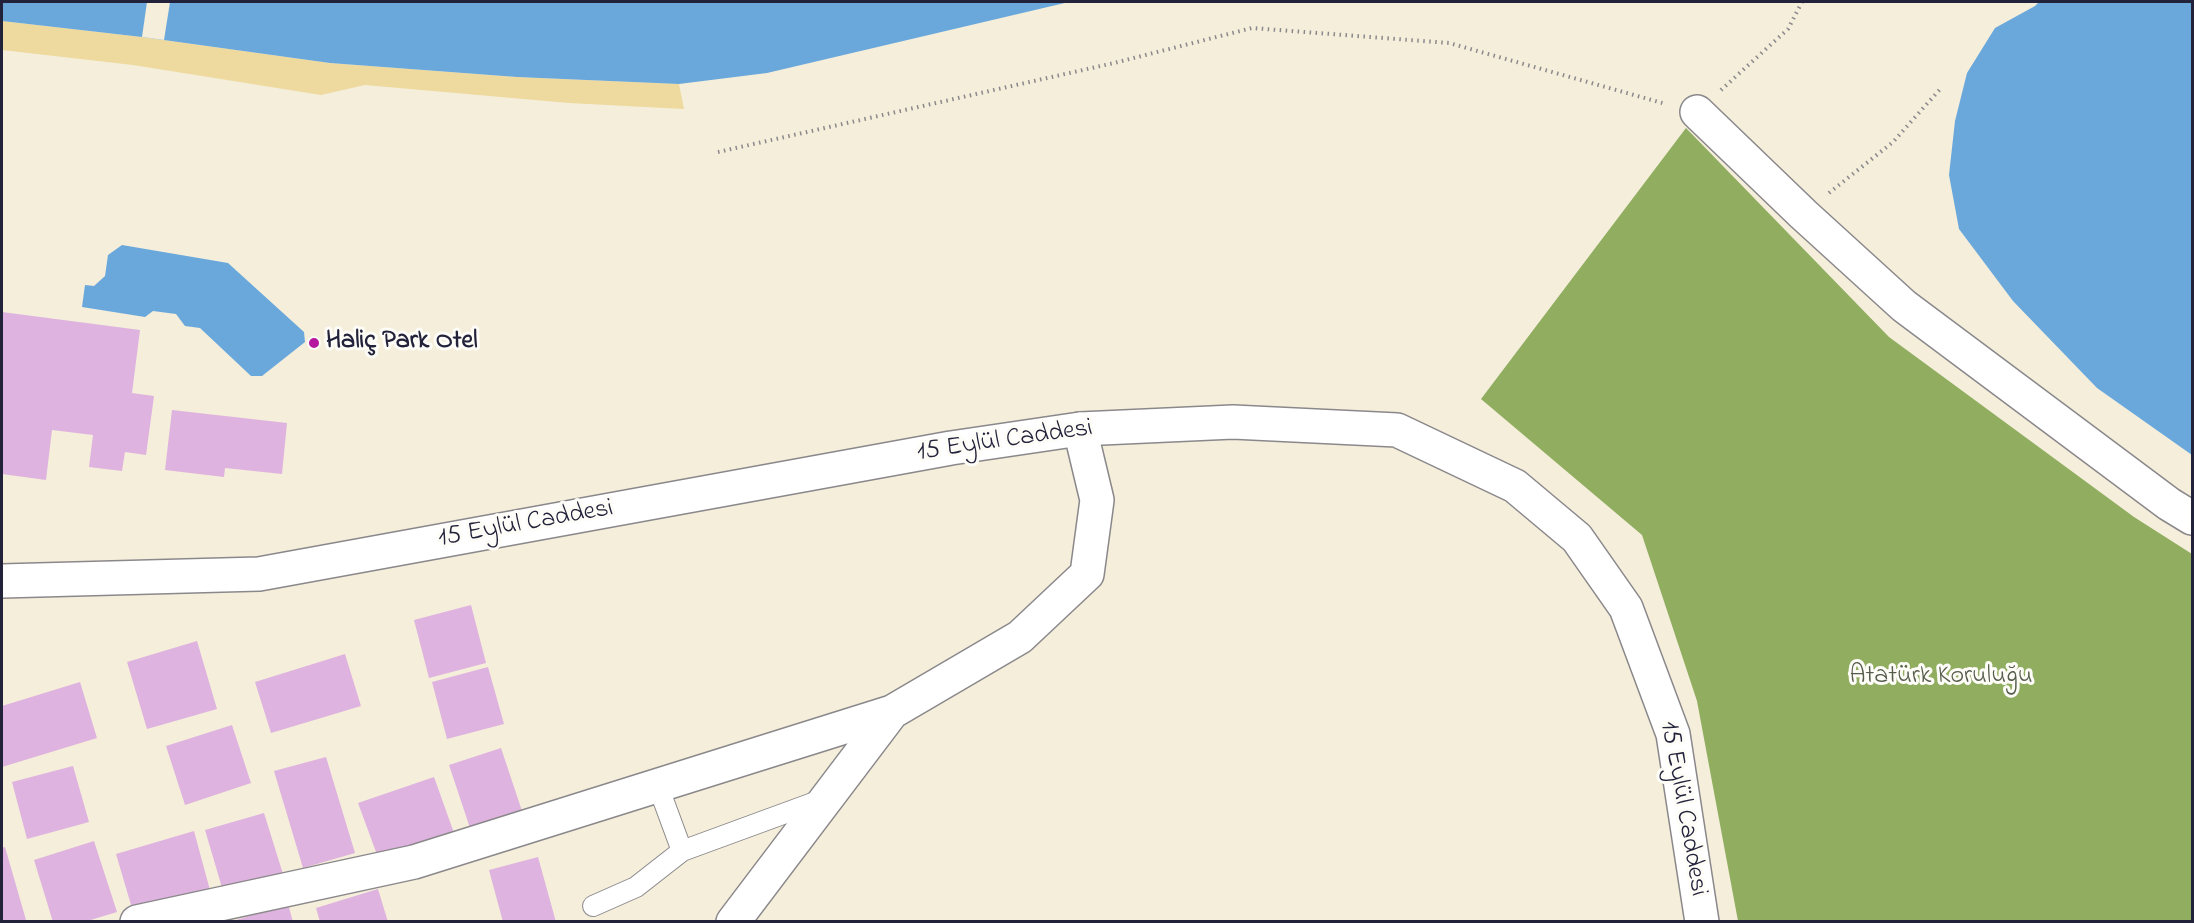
<!DOCTYPE html>
<html>
<head>
<meta charset="utf-8">
<style>
  body { margin:0 }
  #map { position:relative; width:2194px; height:923px; overflow:hidden; background:#f4eedb; font-family:"Indie Flower",sans-serif }
  canvas { display:block }
  .frame { position:absolute; inset:0; border:3px solid #22223b; pointer-events:none }
</style>
</head>
<body>
<div id="map">
<canvas width="2194" height="923"></canvas>
<div class="frame"></div>
</div>
<script>
const g = document.querySelector('canvas').getContext('2d');
g.lineJoin = 'round';
function paint(path, color) {
  g.fillStyle = color;
  g.fill(path, 'evenodd');
}
function shape(rows) {
  const path = new Path2D();
  for (const r of rows) {
    path.moveTo(r[0], r[1]);
    for (let i = 2; i < r.length; i += 2) path.lineTo(r[i], r[i + 1]);
  }
  return path;
}
function stroke(path, color, width, dash) {
  g.strokeStyle = color;
  g.lineWidth = width;
  g.lineCap = dash ? 'butt' : 'round';
  g.setLineDash(dash || []);
  g.stroke(path);
}
function drawText(font, color, halo, rows, align = 'center') {
  g.font = font + ' "Indie Flower",sans-serif';
  g.lineWidth = 6;
  g.setLineDash([]);
  g.textBaseline = 'middle';
  g.strokeStyle = halo;
  g.fillStyle = color;
  for (const [text, x, y, turn = 0] of rows) {
    g.save();
    g.translate(x, y);
    g.rotate((+turn || 0) * Math.PI / 180);
    g.textAlign = isNaN(turn) ? turn : align;
    if (halo) g.strokeText(text, 0, 0);
    g.fillText(text, 0, 0);
    g.restore();
  }
}
paint(shape([
  [1686,128,1889,337,2134,517,2192,554,2192,921,1738,921,1697,701,1642,535,1481,399]
]), '#90ad60');
paint(shape([
  [2,21,142,37,330,63,517,77,679,84,684,109,569,103,365,85,321,95,133,65,2,50]
]), '#eeda9e');
paint(shape([
  [2,2,1069,2,767,73,679,84,517,77,330,63,142,37,2,21],
  [2039,2,2192,2,2192,455,2097,388,2013,301,1959,229,1949,175,1955,121,1967,73,1995,28,2035,6],
  [122,245,228,263,304,332,305,342,262,376,251,376,200,328,185,326,176,314,153,311,145,317,82,307,85,285,94,286,105,276,108,255]
]), '#6aa8dc');
paint(shape([
  [147,2,170,2,164,40,142,37]
]), '#f4eedb');
paint(shape([
  [2,312,140,330,132,393,154,396,146,455,125,452,122,471,89,467,93,435,52,430,46,480,2,474],
  [172,410,287,423,282,474,225,468,224,477,165,470],
  [471,605,486,663,429,678,414,620],
  [197,641,217,709,147,729,127,662],
  [345,654,361,706,271,733,255,682],
  [488,667,504,724,447,739,432,682],
  [80,682,97,738,2,767,2,706],
  [232,725,251,783,185,805,166,746],
  [501,748,523,814,471,831,449,765],
  [326,757,355,853,303,868,274,771],
  [73,766,89,822,27,839,12,782],
  [434,777,454,833,379,860,358,803],
  [264,813,283,874,223,891,205,830],
  [194,831,211,894,134,915,116,854],
  [94,841,117,912,84,922,53,922,34,860],
  [5,847,26,920,20,922,2,922,2,848],
  [538,857,556,922,503,922,489,870],
  [378,889,388,922,320,922,316,908],
  [288,904,293,922,233,922,233,921]
]), '#dfb3df');
const lane = shape([
  [658,786,682,851],
  [593,906,636,887,682,851,821,800]
]);
const street = shape([
  [137,922,414,862,892,712,1020,637,1087,574,1097,500,1080,429],
  [733,922,892,712]
]);
const secondary = shape([
  [1697,112,1803,214,1904,306,2169,504,2192,518]
]);
const primary = shape([
  [2,581,259,574,951,448,1080,429,1233,422,1397,430,1515,486,1577,538,1626,608,1673,734,1702,922]
]);
stroke(lane, '#8b888b', 22);
stroke(street, '#8b888b', 36);
stroke(secondary, '#8b888b', 36);
stroke(primary, '#8b888b', 36);
stroke(shape([
  [1721,90,1788,29,1802,2],
  [718,152,1114,63,1252,28,1449,43,1666,104],
  [1829,193,1893,142,1942,87]
]), '#8b888b', 4, [1.5, 4.5]);
stroke(lane, '#fff', 20);
stroke(street, '#fff', 33);
stroke(secondary, '#fff', 33);
stroke(primary, '#fff', 33);
for (const [x, y, r, color] of [
  [314,343,6,"#b5179e"]
]) {
  const dot = new Path2D();
  dot.arc(x, y, r, 0, 2 * Math.PI);
  g.fillStyle = color;
  g.fill(dot);
  stroke(dot, '#fdfcf7', 2);
}
drawText('bold 26px', '#22223b', '#fdfcf7', [
  ["Haliç Park Otel",326,343]
], 'left');
drawText('26px', '#22223b', '#fdfcf7', [
  ["15 Eylül Caddesi",1005,442,-8],
  ["15 Eylül Caddesi",526,525,-10],
  ["15 Eylül Caddesi",1682,809,80]
]);
drawText('26px', '#555c4c', '#fdfcf7', [
  ["Atatürk Koruluğu",1941,678]
]);
</script>
</body>
</html>
